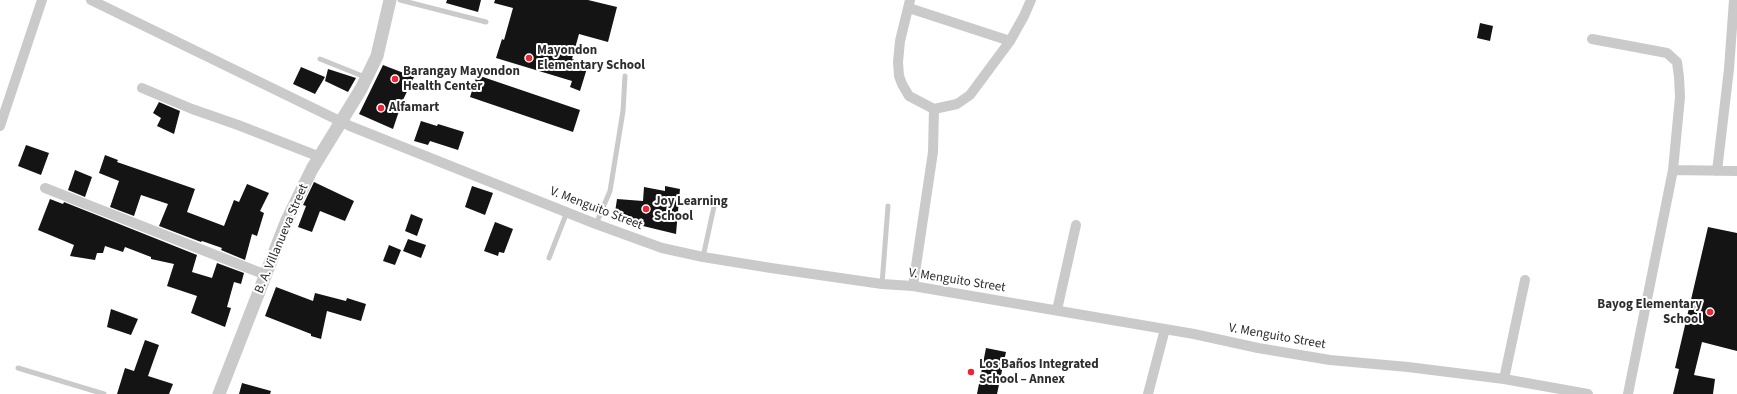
<!DOCTYPE html>
<html>
<head>
<meta charset="utf-8">
<style>
  body { margin:0 }
  canvas { display:block; background:#fff }
</style>
</head>
<body>
<canvas width="1737" height="394"></canvas>
<script>
const g = document.querySelector('canvas').getContext('2d');
g.lineJoin = 'round';
function paint(path, color) {
  g.fillStyle = color;
  g.fill(path, 'evenodd');
}
function shape(rows) {
  const path = new Path2D();
  for (const r of rows) {
    path.moveTo(r[0], r[1]);
    for (let i = 2; i < r.length; i += 2) path.lineTo(r[i], r[i + 1]);
  }
  return path;
}
function stroke(path, color, width, dash) {
  g.strokeStyle = color;
  g.lineWidth = width;
  g.lineCap = dash ? 'butt' : 'round';
  g.setLineDash(dash || []);
  g.stroke(path);
}
function drawText(font, color, halo, rows, align = 'center') {
  g.font = font + ' "Source Sans 3",sans-serif';
  g.lineWidth = 4;
  g.setLineDash([]);
  g.textBaseline = 'middle';
  g.strokeStyle = halo;
  g.fillStyle = color;
  for (const [text, x, y, turn = 0] of rows) {
    g.save();
    g.translate(x, y);
    g.rotate((+turn || 0) * Math.PI / 180);
    g.textAlign = isNaN(turn) ? turn : align;
    if (halo) g.strokeText(text, 0, 0);
    g.fillText(text, 0, 0);
    g.restore();
  }
}
paint(shape([
  [447,0,481,0,478,12,446,3],
  [495,0,588,0,617,7,608,42,579,34,572,59,588,65,580,91,570,87,572,81,496,58,502,39,504,40,513,8,494,3],
  [1480,23,1493,26,1490,41,1477,38],
  [383,65,414,77,402,102,393,129,359,114],
  [301,67,325,77,315,94,293,84],
  [328,69,356,78,348,92,325,81],
  [477,75,580,110,573,132,470,97],
  [159,102,180,111,174,134,157,126,161,118,153,113],
  [421,121,437,126,438,124,464,132,458,150,430,141,428,145,414,141],
  [26,145,49,153,41,175,18,166],
  [105,155,118,160,117,162,195,189,187,212,224,226,234,200,239,202,247,184,269,193,260,211,264,213,257,236,252,234,245,260,221,250,222,248,202,241,201,242,159,226,168,204,141,195,134,216,110,207,119,181,99,173],
  [75,170,92,177,85,197,68,190],
  [314,182,354,201,345,221,320,211,312,232,298,227,306,206,303,205],
  [472,186,493,193,485,215,465,207],
  [665,186,680,189,676,234,614,219,617,199,643,201,644,187,665,191],
  [50,199,63,204,64,202,197,255,192,272,212,278,217,263,244,273,241,284,234,282,227,307,231,308,225,327,191,313,197,296,167,286,174,264,151,259,151,257,125,247,123,252,105,246,103,253,97,253,95,260,70,256,74,245,38,230],
  [411,214,423,219,417,236,405,231],
  [495,222,513,229,504,253,499,252,498,256,484,251],
  [1708,227,1737,233,1737,351,1702,342,1694,375,1715,379,1713,394,1673,394,1679,369,1675,368],
  [408,239,426,245,421,258,403,251],
  [389,245,401,250,395,265,383,261],
  [276,287,313,301,315,293,346,301,347,298,366,304,361,321,327,311,321,339,311,336,311,334,265,316],
  [111,309,138,319,131,335,107,327],
  [145,340,159,345,148,376,173,384,169,394,117,394,125,368,134,371],
  [986,348,1006,352,997,394,977,394],
  [242,383,271,391,270,394,239,394]
]), '#141414');
stroke(shape([
  [400,0,486,22],
  [320,59,365,77],
  [596,224,610,191,623,111,625,76],
  [703,257,715,202],
  [549,258,567,212],
  [882,284,888,206],
  [18,368,104,394]
]), '#cacaca', 5);
stroke(shape([
  [91,0,350,126,596,224,662,248,703,257,771,268,882,284,913,286,1194,334,1258,348,1330,360,1408,367,1504,379,1588,394],
  [910,0,900,41,898,62,899,76,902,84,909,96,934,109],
  [909,8,1010,41],
  [1592,39,1667,53,1677,62,1679,77,1680,97,1673,170,1628,394],
  [142,88,192,109,238,125,320,157],
  [0,126,42,0],
  [1673,170,1737,171],
  [1717,171,1729,69,1734,0],
  [45,188,266,275],
  [913,286,933,152,934,109,957,104,970,95,1010,41,1024,16,1031,0],
  [1057,310,1076,225],
  [1504,379,1525,280],
  [1148,394,1165,329]
]), '#cacaca', 10);
stroke(shape([
  [219,394,287,220,312,169,361,89,377,56,390,0]
]), '#cacaca', 13);
for (const [x, y, r, color] of [
  [529,58,4,"#ef2434"],
  [395,79,4,"#ef2434"],
  [381,108,4,"#ef2434"],
  [646,209,4,"#ef2434"],
  [1710,312,4,"#ef2434"],
  [971,372,4,"#ef2434"]
]) {
  const dot = new Path2D();
  dot.arc(x, y, r, 0, 2 * Math.PI);
  g.fillStyle = color;
  g.fill(dot);
  stroke(dot, '#fff', 1.5);
}
drawText('bold 13px', '#2d2d2d', '#fff', [
  ["Mayondon",537,51],
  ["Elementary School",537,66],
  ["Barangay Mayondon",403,72],
  ["Health Center",403,87],
  ["Alfamart",389,108],
  ["Joy Learning",654,202],
  ["School",654,217],
  ["Bayog Elementary",1702,305,"right"],
  ["School",1702,320,"right"],
  ["Los Baños Integrated",979,365],
  ["School – Annex",979,380]
], 'left');
drawText('13px', '#2d2d2d', '#fff', [
  ["V. Menguito Street",596,209,21],
  ["B. A. Villanueva Street",282,239,-67],
  ["V. Menguito Street",957,281,9],
  ["V. Menguito Street",1277,337,10]
]);
</script>
</body>
</html>
